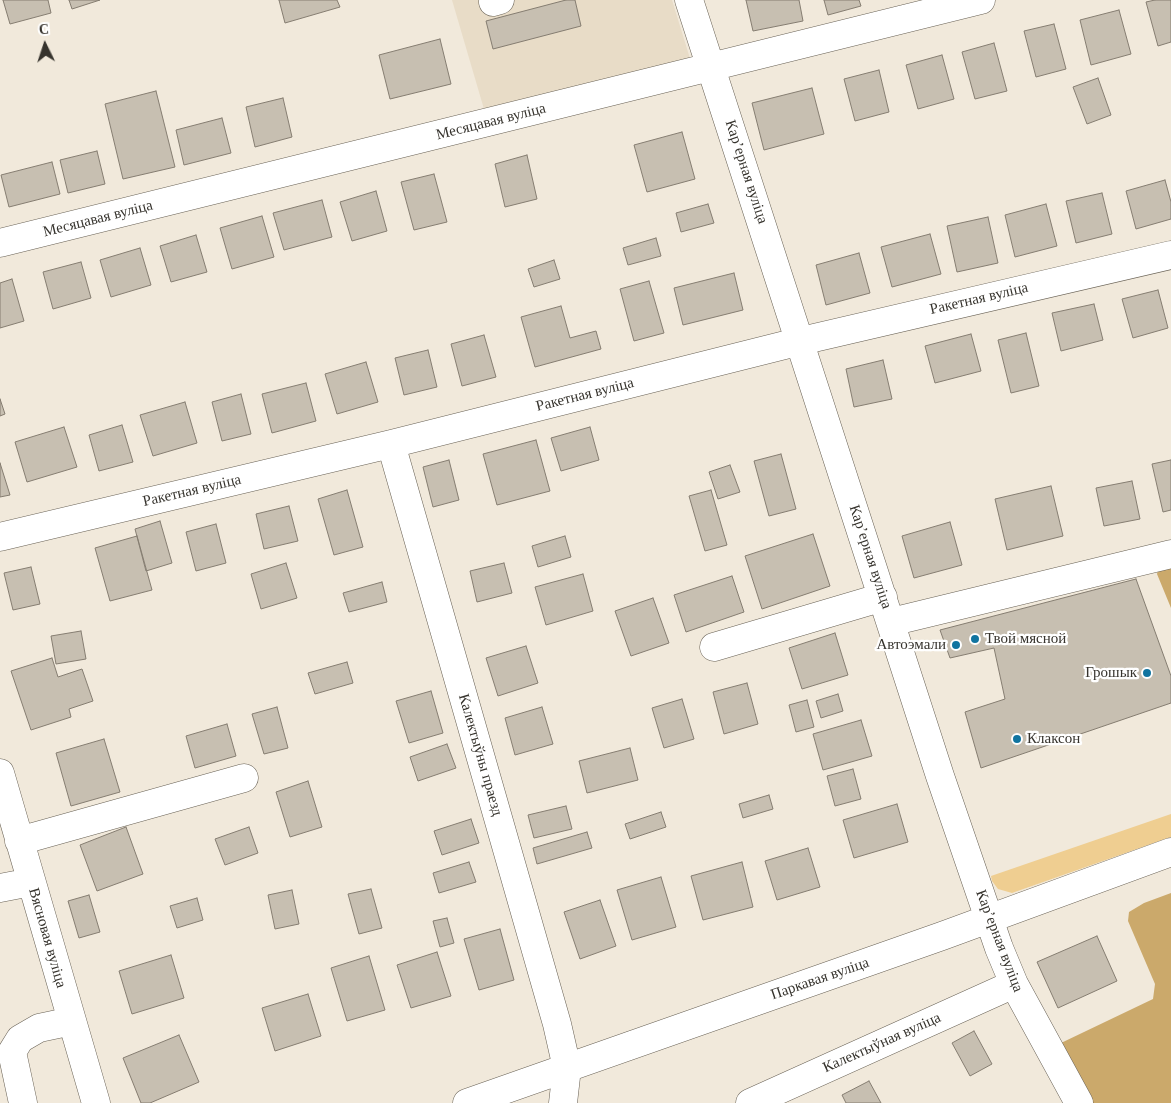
<!DOCTYPE html>
<html>
<head>
<meta charset="utf-8">
<style>
  body { margin:0 }
  #map { position:relative; width:1171px; height:1103px; overflow:hidden; background:#f1e9db; font-family:"Times New Roman",serif }
  canvas { display:block }
  .north { position:absolute; left:20px; top:20px; width:50px; height:50px; -webkit-text-stroke:4px #fff; paint-order:stroke; rotate:356deg; font-size:14px; font-weight:700; line-height:20px; text-align:center; color:#36332d }
  .north::after { content:''; display:block; margin:auto; width:18px; height:22px; background:#36332d; clip-path:polygon(50% 0,100% 100%,50% 72%,0 100%) }
</style>
</head>
<body>
<div id="map">
<canvas width="1171" height="1103"></canvas>
<div class="north">С</div>
</div>
<script>
const g = document.querySelector('canvas').getContext('2d');
g.lineJoin = 'round';
function paint(path, color) {
  g.fillStyle = color;
  g.fill(path, 'evenodd');
}
function shape(rows) {
  const path = new Path2D();
  for (const r of rows) {
    path.moveTo(r[0], r[1]);
    for (let i = 2; i < r.length; i += 2) path.lineTo(r[i], r[i + 1]);
  }
  return path;
}
function stroke(path, color, width, dash) {
  g.strokeStyle = color;
  g.lineWidth = width;
  g.lineCap = dash ? 'butt' : 'round';
  g.setLineDash(dash || []);
  g.stroke(path);
}
function drawText(font, color, halo, rows, align = 'center') {
  g.font = font + ' "Times New Roman",serif';
  g.lineWidth = 4.5;
  g.setLineDash([]);
  g.textBaseline = 'middle';
  g.strokeStyle = halo;
  g.fillStyle = color;
  for (const [text, x, y, turn = 0] of rows) {
    g.save();
    g.translate(x, y);
    g.rotate((+turn || 0) * Math.PI / 180);
    g.textAlign = isNaN(turn) ? turn : align;
    if (halo) g.strokeText(text, 0, 0);
    g.fillText(text, 0, 0);
    g.restore();
  }
}
paint(shape([
  [452,0,672,0,696,78,491,133]
]), '#e8dcc7');
paint(shape([
  [1171,814,1171,837,1012,893,998,889,992,881,991,876]
]), '#efce91');
paint(shape([
  [1171,561,1171,608,1157,574,1160,564],
  [1171,893,1171,1103,1091,1103,1061,1043,1153,999,1155,984,1128,921,1129,912,1144,903]
]), '#cba96b');
const building = shape([
  [3,0,48,0,51,13,10,24,3,0],
  [69,0,100,0,72,9,69,0],
  [279,0,337,0,340,7,285,23,279,0],
  [566,0,575,0,581,26,493,49,486,21,566,0],
  [746,0,799,0,803,21,753,31,746,0],
  [824,0,859,0,861,6,828,15,824,0],
  [1155,0,1171,0,1171,42,1158,46,1146,2,1155,0],
  [1119,10,1131,54,1091,65,1080,20,1119,10],
  [1054,24,1066,69,1036,77,1024,31,1054,24],
  [440,39,451,84,390,99,379,55,440,39],
  [994,43,1007,91,975,99,962,52,994,43],
  [942,55,954,99,918,109,906,65,942,55],
  [879,70,889,112,855,121,844,79,879,70],
  [1098,78,1111,115,1087,124,1073,87,1098,78],
  [812,88,824,134,764,150,752,103,812,88],
  [156,91,175,167,123,179,105,104,156,91],
  [283,98,292,137,255,147,246,107,283,98],
  [222,118,231,153,184,165,176,130,222,118],
  [682,132,695,179,647,192,634,145,682,132],
  [97,151,105,184,68,193,60,160,97,151],
  [527,155,537,199,505,207,495,164,527,155],
  [52,162,60,194,9,207,1,175,52,162],
  [434,174,447,222,414,230,401,182,434,174],
  [1165,180,1171,202,1171,219,1136,229,1126,191,1165,180],
  [376,191,387,231,352,241,340,202,376,191],
  [1102,193,1112,234,1076,243,1066,201,1102,193],
  [322,200,332,237,284,250,273,213,322,200],
  [708,204,714,223,681,232,676,213,708,204],
  [1046,204,1057,246,1015,257,1005,215,1046,204],
  [262,216,274,257,232,269,220,228,262,216],
  [988,217,998,263,957,272,947,226,988,217],
  [930,234,941,274,892,287,881,247,930,234],
  [196,235,207,272,171,282,160,246,196,235],
  [656,238,661,256,628,265,623,248,656,238],
  [140,248,151,285,111,297,100,260,140,248],
  [859,253,870,293,826,305,816,265,859,253],
  [554,260,560,279,534,287,528,269,554,260],
  [81,262,91,298,53,309,43,272,81,262],
  [734,273,743,310,683,325,674,288,734,273],
  [12,279,24,321,0,328,0,283,12,279],
  [649,281,664,333,634,341,620,289,649,281],
  [1158,290,1168,328,1133,338,1122,299,1158,290],
  [1094,304,1103,340,1061,351,1052,313,1094,304],
  [561,306,570,338,596,331,601,349,535,367,521,317,561,306],
  [1026,333,1039,386,1011,393,998,340,1026,333],
  [971,334,981,371,935,383,925,346,971,334],
  [484,335,496,377,462,386,451,344,484,335],
  [428,350,437,387,404,395,395,358,428,350],
  [883,360,892,399,854,407,846,369,883,360],
  [366,362,378,402,337,414,325,374,366,362],
  [306,383,316,421,272,433,262,394,306,383],
  [241,394,251,434,222,441,212,402,241,394],
  [0,399,5,414,0,416,0,399],
  [185,402,197,443,153,456,140,415,185,402],
  [122,425,133,462,99,471,89,435,122,425],
  [64,427,77,467,27,482,15,442,64,427],
  [590,427,599,460,561,471,551,438,590,427],
  [536,440,550,491,497,505,483,454,536,440],
  [781,454,796,509,769,516,754,461,781,454],
  [449,460,459,500,433,507,423,467,449,460],
  [1171,460,1171,510,1163,512,1152,464,1171,460],
  [0,463,10,495,0,497,0,463],
  [730,465,740,492,718,499,709,472,730,465],
  [1132,481,1140,519,1104,526,1096,488,1132,481],
  [1051,486,1063,536,1007,550,995,499,1051,486],
  [347,490,363,547,334,555,318,499,347,490],
  [711,490,727,545,705,551,689,496,711,490],
  [289,506,298,541,264,549,256,514,289,506],
  [160,521,172,563,146,571,135,529,160,521],
  [950,522,962,565,914,578,902,536,950,522],
  [216,524,226,563,196,571,186,532,216,524],
  [813,534,830,586,762,609,745,556,813,534],
  [137,536,152,590,110,601,95,548,137,536],
  [565,536,571,557,538,567,532,546,565,536],
  [286,563,297,598,261,609,251,574,286,563],
  [504,563,512,593,477,602,470,571,504,563],
  [31,567,40,604,13,610,4,573,31,567],
  [583,574,593,611,546,625,535,587,583,574],
  [732,576,744,612,686,632,674,595,732,576],
  [1136,579,1171,676,1171,703,981,768,965,712,1005,699,994,648,950,658,940,630,1136,579],
  [382,582,387,602,349,612,343,593,382,582],
  [653,598,669,643,631,656,615,611,653,598],
  [81,631,86,659,56,664,51,636,81,631],
  [835,633,848,675,802,689,789,648,835,633],
  [526,646,538,683,498,696,486,658,526,646],
  [52,658,58,677,82,669,93,701,69,709,71,717,31,730,11,671,52,658],
  [347,662,353,683,315,694,308,673,347,662],
  [747,683,758,724,724,734,713,692,747,683],
  [431,691,443,733,409,743,396,701,431,691],
  [838,694,843,711,821,718,816,701,838,694],
  [682,699,694,739,664,748,652,708,682,699],
  [807,700,814,727,796,732,789,705,807,700],
  [277,707,288,748,264,754,252,714,277,707],
  [542,707,553,744,515,755,505,718,542,707],
  [861,720,872,756,823,770,813,734,861,720],
  [227,724,236,756,195,768,186,736,227,724],
  [104,739,120,792,71,806,56,753,104,739],
  [447,744,456,768,418,781,410,757,447,744],
  [630,748,638,780,587,793,579,761,630,748],
  [853,769,861,799,835,806,827,776,853,769],
  [308,781,322,827,290,837,276,792,308,781],
  [769,795,773,809,743,818,739,804,769,795],
  [897,804,908,842,854,858,843,820,897,804],
  [566,806,572,829,534,838,528,815,566,806],
  [661,812,666,827,630,839,625,824,661,812],
  [471,819,479,843,442,855,434,831,471,819],
  [126,827,143,874,97,891,80,845,126,827],
  [249,827,258,853,225,865,215,839,249,827],
  [587,832,592,848,537,864,533,848,587,832],
  [808,848,820,887,777,900,765,861,808,848],
  [469,862,476,882,439,893,433,873,469,862],
  [742,862,753,907,703,920,691,876,742,862],
  [661,877,676,927,632,940,617,890,661,877],
  [371,889,382,928,359,934,348,894,371,889],
  [292,890,299,924,275,929,268,895,292,890],
  [89,895,100,932,79,938,68,901,89,895],
  [197,898,203,920,177,928,170,906,197,898],
  [600,900,616,946,580,959,564,912,600,900],
  [447,918,454,943,440,947,433,921,447,918],
  [500,929,514,980,479,990,464,939,500,929],
  [1097,936,1117,981,1058,1008,1037,962,1097,936],
  [437,952,451,996,411,1008,397,965,437,952],
  [171,955,184,998,132,1014,119,971,171,955],
  [369,956,385,1010,347,1021,331,968,369,956],
  [308,994,321,1036,275,1051,262,1008,308,994],
  [974,1031,992,1064,970,1076,952,1043,974,1031],
  [179,1035,199,1082,150,1103,141,1103,123,1058,179,1035],
  [869,1081,881,1103,846,1103,842,1095,869,1081]
]);
paint(building, '#c7bfb1');
stroke(building, '#857d71', 1);
const minor = shape([
  [689,0,940,776,999,948,1014,984,1079,1103],
  [493,2,500,0],
  [0,243,981,0],
  [391,444,557,1024,567,1068,563,1103],
  [0,537,391,444,801,341,1171,255],
  [891,622,1171,554],
  [714,647,883,597],
  [0,773,96,1103],
  [19,841,244,778],
  [0,888,31,882],
  [23,1103,12,1052,20,1039,39,1028,72,1021],
  [467,1103,942,936,1171,852],
  [750,1103,1014,984]
]);
stroke(minor, '#696256', 29);
stroke(minor, '#fff', 28);
for (const [x, y, r, color] of [
  [975,639,5,"#1074a0"],
  [956,645,5,"#1074a0"],
  [1147,673,5,"#1074a0"],
  [1017,739,5,"#1074a0"]
]) {
  const dot = new Path2D();
  dot.arc(x, y, r, 0, 2 * Math.PI);
  g.fillStyle = color;
  g.fill(dot);
  stroke(dot, '#fff', 2);
}
drawText('15px', '#36332d', '#fff', [
  ["Месяцавая вуліца",491,122,-14],
  ["Карʼерная вуліца",746,172,72],
  ["Месяцавая вуліца",98,219,-14],
  ["Ракетная вуліца",979,299,-13],
  ["Ракетная вуліца",585,395,-14],
  ["Ракетная вуліца",192,491,-13],
  ["Карʼерная вуліца",870,557,72],
  ["Калектыўны праезд",480,755,74],
  ["Вясновая вуліца",47,938,74],
  ["Карʼерная вуліца",999,941,69],
  ["Паркавая вуліца",820,979,-19],
  ["Калектыўная вуліца",882,1043,-24]
]);
drawText('15px', '#36332d', '#fff', [
  ["Твой мясной",985,639],
  ["Автоэмали",946,645,"right"],
  ["Грошык",1137,673,"right"],
  ["Клаксон",1027,739]
], 'left');
</script>
</body>
</html>
